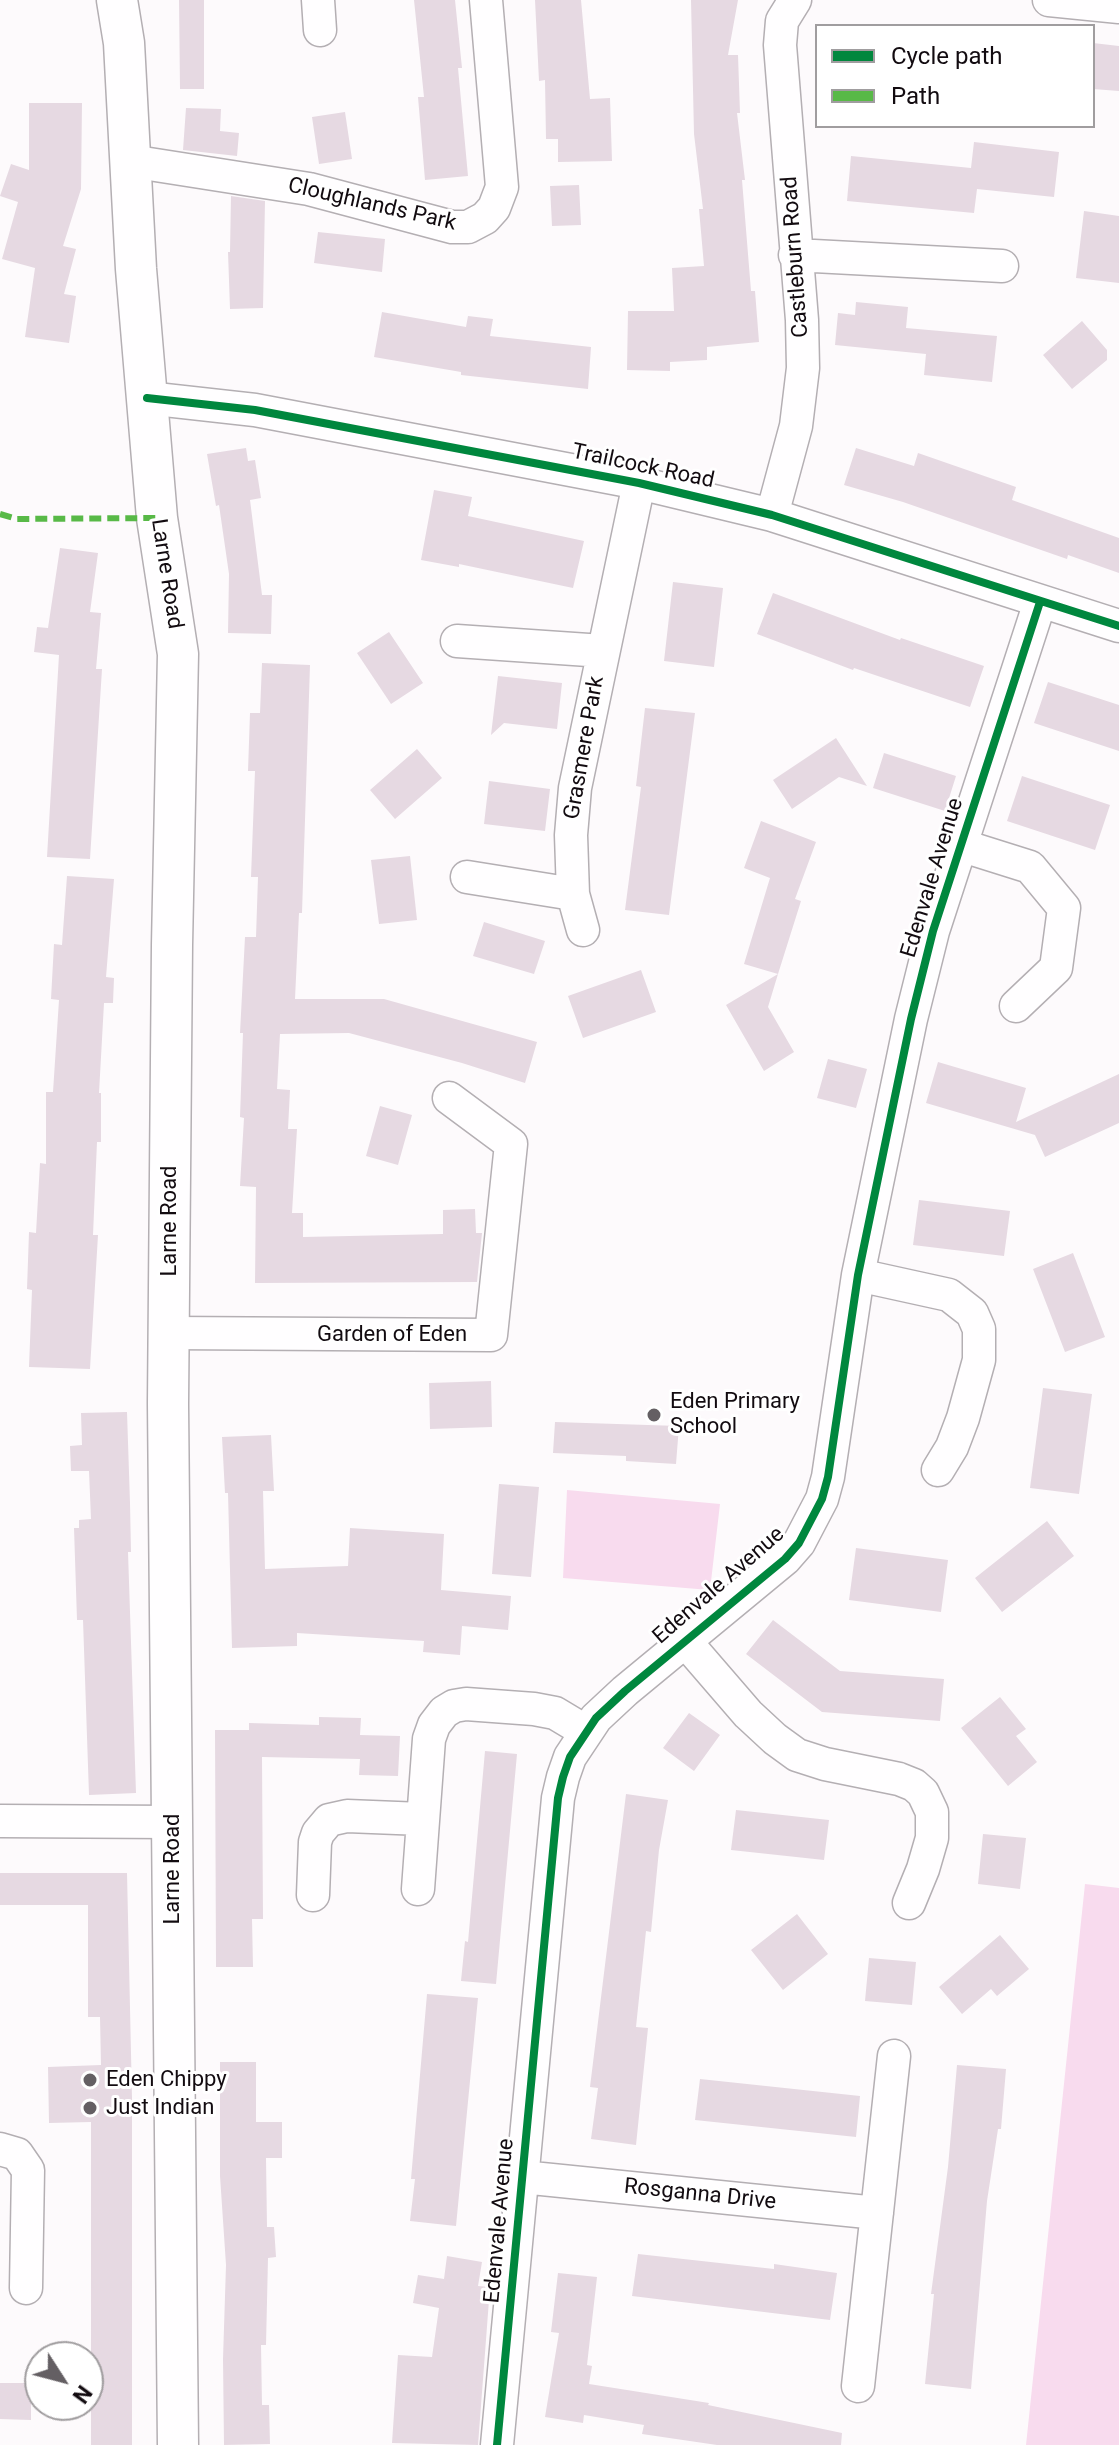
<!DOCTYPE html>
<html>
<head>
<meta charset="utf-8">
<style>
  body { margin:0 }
  #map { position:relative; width:1119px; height:2445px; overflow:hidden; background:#fdfafc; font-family:Roboto,sans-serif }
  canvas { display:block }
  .legend { position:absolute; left:815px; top:24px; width:280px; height:104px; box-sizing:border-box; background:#fff; border:2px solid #a09d9f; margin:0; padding:10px 14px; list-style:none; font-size:24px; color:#120b10 }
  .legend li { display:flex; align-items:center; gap:16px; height:40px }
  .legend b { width:40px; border:2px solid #a09d9f }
  .north { position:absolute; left:24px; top:2341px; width:80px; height:80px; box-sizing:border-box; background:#fff; border:2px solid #a09d9f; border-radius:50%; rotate:126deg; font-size:22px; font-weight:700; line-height:32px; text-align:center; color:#120b10 }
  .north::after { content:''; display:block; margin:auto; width:28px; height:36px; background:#645f63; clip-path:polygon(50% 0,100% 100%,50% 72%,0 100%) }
</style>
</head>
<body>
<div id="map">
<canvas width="1119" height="2445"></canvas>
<ul class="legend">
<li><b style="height:10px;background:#00873e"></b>Cycle path</li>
<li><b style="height:10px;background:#58b947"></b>Path</li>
</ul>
<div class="north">N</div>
</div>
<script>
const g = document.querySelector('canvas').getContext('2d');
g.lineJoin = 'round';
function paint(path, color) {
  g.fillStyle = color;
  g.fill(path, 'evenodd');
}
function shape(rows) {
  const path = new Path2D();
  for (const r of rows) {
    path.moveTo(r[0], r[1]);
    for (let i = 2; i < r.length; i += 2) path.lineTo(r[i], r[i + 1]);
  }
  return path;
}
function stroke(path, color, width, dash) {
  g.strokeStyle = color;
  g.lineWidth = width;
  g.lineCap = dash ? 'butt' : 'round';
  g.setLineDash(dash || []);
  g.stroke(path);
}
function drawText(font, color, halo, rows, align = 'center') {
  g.font = font + ' Roboto,sans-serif';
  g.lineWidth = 6;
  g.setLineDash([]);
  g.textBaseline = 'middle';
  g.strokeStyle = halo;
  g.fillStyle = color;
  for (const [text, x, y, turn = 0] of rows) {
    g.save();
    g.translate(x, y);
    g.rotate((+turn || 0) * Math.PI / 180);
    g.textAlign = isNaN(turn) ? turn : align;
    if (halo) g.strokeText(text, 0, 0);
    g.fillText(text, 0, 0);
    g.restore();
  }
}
paint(shape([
  [567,1490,720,1504,710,1590,563,1578],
  [1085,1884,1119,1888,1119,2445,1026,2445]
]), '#f8dbee');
paint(shape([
  [179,0,204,0,204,89,180,89],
  [414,0,455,0,462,68,458,68,468,176,425,180,418,97,424,97],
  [535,0,581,0,590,99,610,98,612,161,558,162,558,139,546,139,545,80,539,81],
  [691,0,738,0,728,55,738,55,740,113,737,113,745,180,742,180,751,291,755,291,759,342,707,347,707,360,670,362,670,371,627,370,628,311,674,311,672,268,704,266,699,209,703,209,694,134],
  [1093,43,1119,46,1119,91,1093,89],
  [29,103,82,103,81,189,63,246,76,249,64,294,76,296,69,343,25,337,35,268,2,259,18,202,0,196,11,164,29,170],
  [186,108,221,109,220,131,239,133,237,156,183,150],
  [345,112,352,159,319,164,312,117],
  [974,142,1059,152,1054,197,977,189,974,213,847,201,851,156,971,168],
  [579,185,581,225,552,226,550,186],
  [231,196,265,201,263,308,230,309,228,252,230,252],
  [1084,211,1119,216,1119,283,1076,278],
  [318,232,385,239,382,272,314,263],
  [856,302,908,307,906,328,997,336,992,382,924,375,926,354,835,345,838,313,855,315],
  [382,312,466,327,468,316,493,319,490,336,591,347,588,389,461,375,461,372,374,357],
  [1082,321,1107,350,1107,360,1072,389,1043,355],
  [246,448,248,461,255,460,261,498,250,500,262,595,272,595,271,634,228,633,229,574,219,505,216,506,207,454],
  [856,448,914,466,918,453,1016,487,1012,500,1119,538,1119,573,1068,555,1067,559,903,502,844,485],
  [434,490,472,497,468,516,584,541,573,588,459,564,459,567,421,560],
  [60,548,98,553,90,612,101,613,96,669,102,669,90,859,47,857,59,655,34,652,37,627,48,628],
  [673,582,723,588,714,667,664,661],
  [773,593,900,640,901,638,984,666,970,707,854,668,853,670,757,634],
  [389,632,423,683,391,704,357,653],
  [262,663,310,665,302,913,299,913,295,999,384,999,537,1042,525,1083,462,1063,349,1033,280,1034,277,1089,290,1090,288,1129,297,1129,292,1213,303,1213,303,1237,443,1234,443,1210,475,1209,476,1233,482,1233,477,1282,255,1283,256,1187,240,1186,244,1118,240,1117,243,1033,240,1033,245,937,256,937,258,877,251,877,255,771,248,771,250,713,260,713],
  [498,676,562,683,557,729,504,723,491,735],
  [1048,682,1119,705,1119,751,1034,723],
  [645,708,695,713,669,915,625,910,641,787,636,786],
  [836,738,867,786,839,777,792,809,773,780],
  [417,749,442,778,395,819,370,790],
  [884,753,956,776,945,811,873,788],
  [1022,776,1110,805,1095,850,1007,821],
  [489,781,550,789,545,831,484,824],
  [761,821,816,842,795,899,801,901,778,974,744,964,770,878,744,868],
  [410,856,417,920,379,924,371,860],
  [67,876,114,879,106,977,114,978,113,1003,104,1003,99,1093,101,1093,101,1142,97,1142,93,1235,98,1235,90,1369,29,1367,32,1290,27,1289,29,1232,36,1233,40,1163,46,1164,46,1092,53,1092,59,1000,51,999,54,944,62,945],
  [484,922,545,941,534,974,473,956],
  [641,970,656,1012,583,1038,568,996],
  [778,974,768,1007,794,1052,764,1071,726,1005],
  [828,1059,867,1069,856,1108,817,1098],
  [938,1062,1026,1088,1016,1122,1119,1074,1119,1123,1045,1157,1035,1135,926,1103],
  [380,1106,412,1115,398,1165,366,1156],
  [919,1200,1010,1211,1004,1256,913,1245],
  [1073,1253,1105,1337,1065,1352,1033,1269],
  [491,1381,492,1427,430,1429,429,1383],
  [1043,1388,1092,1394,1079,1494,1030,1488],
  [127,1412,130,1503,131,1552,128,1552,136,1793,89,1795,83,1620,77,1620,74,1528,79,1528,79,1520,91,1519,89,1471,71,1471,70,1446,82,1445,81,1413],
  [555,1422,679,1426,676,1464,626,1461,626,1456,553,1453],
  [271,1435,274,1491,263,1491,265,1569,348,1566,350,1528,444,1534,441,1590,511,1596,508,1630,462,1626,460,1655,423,1652,424,1641,297,1633,297,1646,232,1648,228,1493,225,1493,222,1437],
  [499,1484,539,1487,531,1577,492,1574],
  [1047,1521,1074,1556,1002,1612,975,1578],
  [856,1548,948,1560,941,1612,849,1600],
  [773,1620,840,1671,944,1679,940,1721,822,1712,746,1654],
  [1000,1697,1026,1729,1016,1736,1037,1762,1008,1786,961,1728],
  [689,1713,720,1735,694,1771,663,1748],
  [319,1717,361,1718,360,1735,400,1736,398,1776,359,1775,360,1759,262,1757,263,1919,252,1919,253,1967,216,1967,215,1730,249,1730,249,1723,319,1725],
  [485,1751,517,1754,496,1984,461,1981,465,1941,468,1942],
  [626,1794,668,1800,659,1850,651,1932,646,1931,636,2027,648,2028,636,2145,591,2139,598,2088,590,2087],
  [736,1810,829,1820,824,1860,731,1850],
  [983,1834,1026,1838,1020,1889,978,1884],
  [0,1873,127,1873,132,2098,132,2445,91,2445,91,2122,49,2123,48,2067,101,2065,100,2017,88,2017,88,1905,0,1905],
  [797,1914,828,1954,783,1990,751,1950],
  [1000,1935,1029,1969,997,1996,991,1989,962,2014,939,1987],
  [869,1958,916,1962,912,2005,865,2001],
  [427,1994,478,1998,456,2226,410,2221,415,2179,411,2179],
  [220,2062,256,2062,256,2122,282,2122,282,2158,266,2158,267,2227,274,2227,276,2257,268,2258,266,2345,261,2345,262,2405,269,2405,270,2444,224,2445,223,2359,226,2265,220,2176],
  [957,2065,1006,2069,1001,2129,998,2129,987,2201,971,2389,925,2384,934,2294,931,2294,948,2167],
  [700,2079,860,2096,856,2137,695,2120],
  [638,2254,774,2269,774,2264,837,2273,830,2320,632,2296],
  [447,2256,482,2262,478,2286,490,2287,478,2445,392,2443,398,2355,432,2357,439,2308,413,2303,418,2275,444,2279],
  [558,2273,597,2277,587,2365,592,2366,589,2384,709,2403,708,2405,842,2433,841,2445,717,2445,642,2434,644,2425,584,2415,583,2423,545,2417,559,2333,551,2332],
  [0,2383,31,2383,31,2420,0,2419]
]), '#e6d9e2');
const minor = shape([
  [318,0,320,30],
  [1049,0,1119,7],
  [130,161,309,189,452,227,468,227,485,218,494,208,502,187,486,0],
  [795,255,1002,266],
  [147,398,255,410,639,483,772,515,1119,626],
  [772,515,796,426,803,368,802,320,780,45,782,21,795,0],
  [457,641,603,651],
  [960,845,1030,867,1064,908,1056,968,1016,1006],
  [467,877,573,894],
  [583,930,573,894,571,835,575,788,639,483],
  [858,1275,949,1295,972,1313,979,1329,979,1360,963,1418,952,1447,938,1470],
  [169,1333,491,1335,511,1144,449,1098],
  [685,1641,748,1714,775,1739,797,1755,825,1764,899,1779,914,1785,923,1793,932,1812,932,1838,923,1869,909,1903],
  [0,1821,172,1822],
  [418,1889,429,1739,434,1725,444,1712,454,1706,466,1704,534,1709,555,1713,585,1731],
  [313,1895,315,1842,318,1833,329,1820,347,1816,422,1819],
  [0,2149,17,2154,28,2170,26,2288],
  [522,2177,877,2213],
  [858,2386,894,2056],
  [497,2445,558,1798,563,1777,570,1757,596,1718,625,1691,785,1559,799,1543,822,1499,828,1477,858,1275,911,1019,933,931,1040,602]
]);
const major = shape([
  [117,0,124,43,136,269,157,518,178,654,172,945,168,1404,178,2445]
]);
stroke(minor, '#b4afb3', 35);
stroke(major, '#b4afb3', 43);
stroke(minor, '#fffeff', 32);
stroke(major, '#fffeff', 40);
stroke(shape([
  [0,514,17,519,157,518]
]), '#58b947', 6, [12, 6]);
stroke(shape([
  [147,398,255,410,639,483,772,515,1119,626],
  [497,2445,558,1798,563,1777,570,1757,596,1718,625,1691,785,1559,799,1543,822,1499,828,1477,858,1275,911,1019,933,931,1040,602]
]), '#00873e', 8);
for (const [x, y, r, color] of [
  [654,1415,8,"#645f63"],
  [90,2080,8,"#645f63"],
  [90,2108,8,"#645f63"]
]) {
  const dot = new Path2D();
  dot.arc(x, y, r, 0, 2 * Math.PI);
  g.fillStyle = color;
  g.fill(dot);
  stroke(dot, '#fff', 3);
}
drawText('22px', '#120b10', '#fff', [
  ["Cloughlands Park",372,205,13],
  ["Castleburn Road",796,257,-94],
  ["Trailcock Road",643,467,12],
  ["Larne Road",166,574,81],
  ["Grasmere Park",585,748,-80],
  ["Edenvale Avenue",933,878,-73],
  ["Larne Road",170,1221,-90],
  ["Garden of Eden",392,1335],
  ["Edenvale Avenue",719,1586,-41],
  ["Larne Road",173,1869,-90],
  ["Rosganna Drive",700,2195,6],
  ["Edenvale Avenue",500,2221,-85]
]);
drawText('22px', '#120b10', '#fff', [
  ["Eden Primary",670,1402],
  ["School",670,1427],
  ["Eden Chippy",106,2080],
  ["Just Indian",106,2108]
], 'left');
</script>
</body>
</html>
